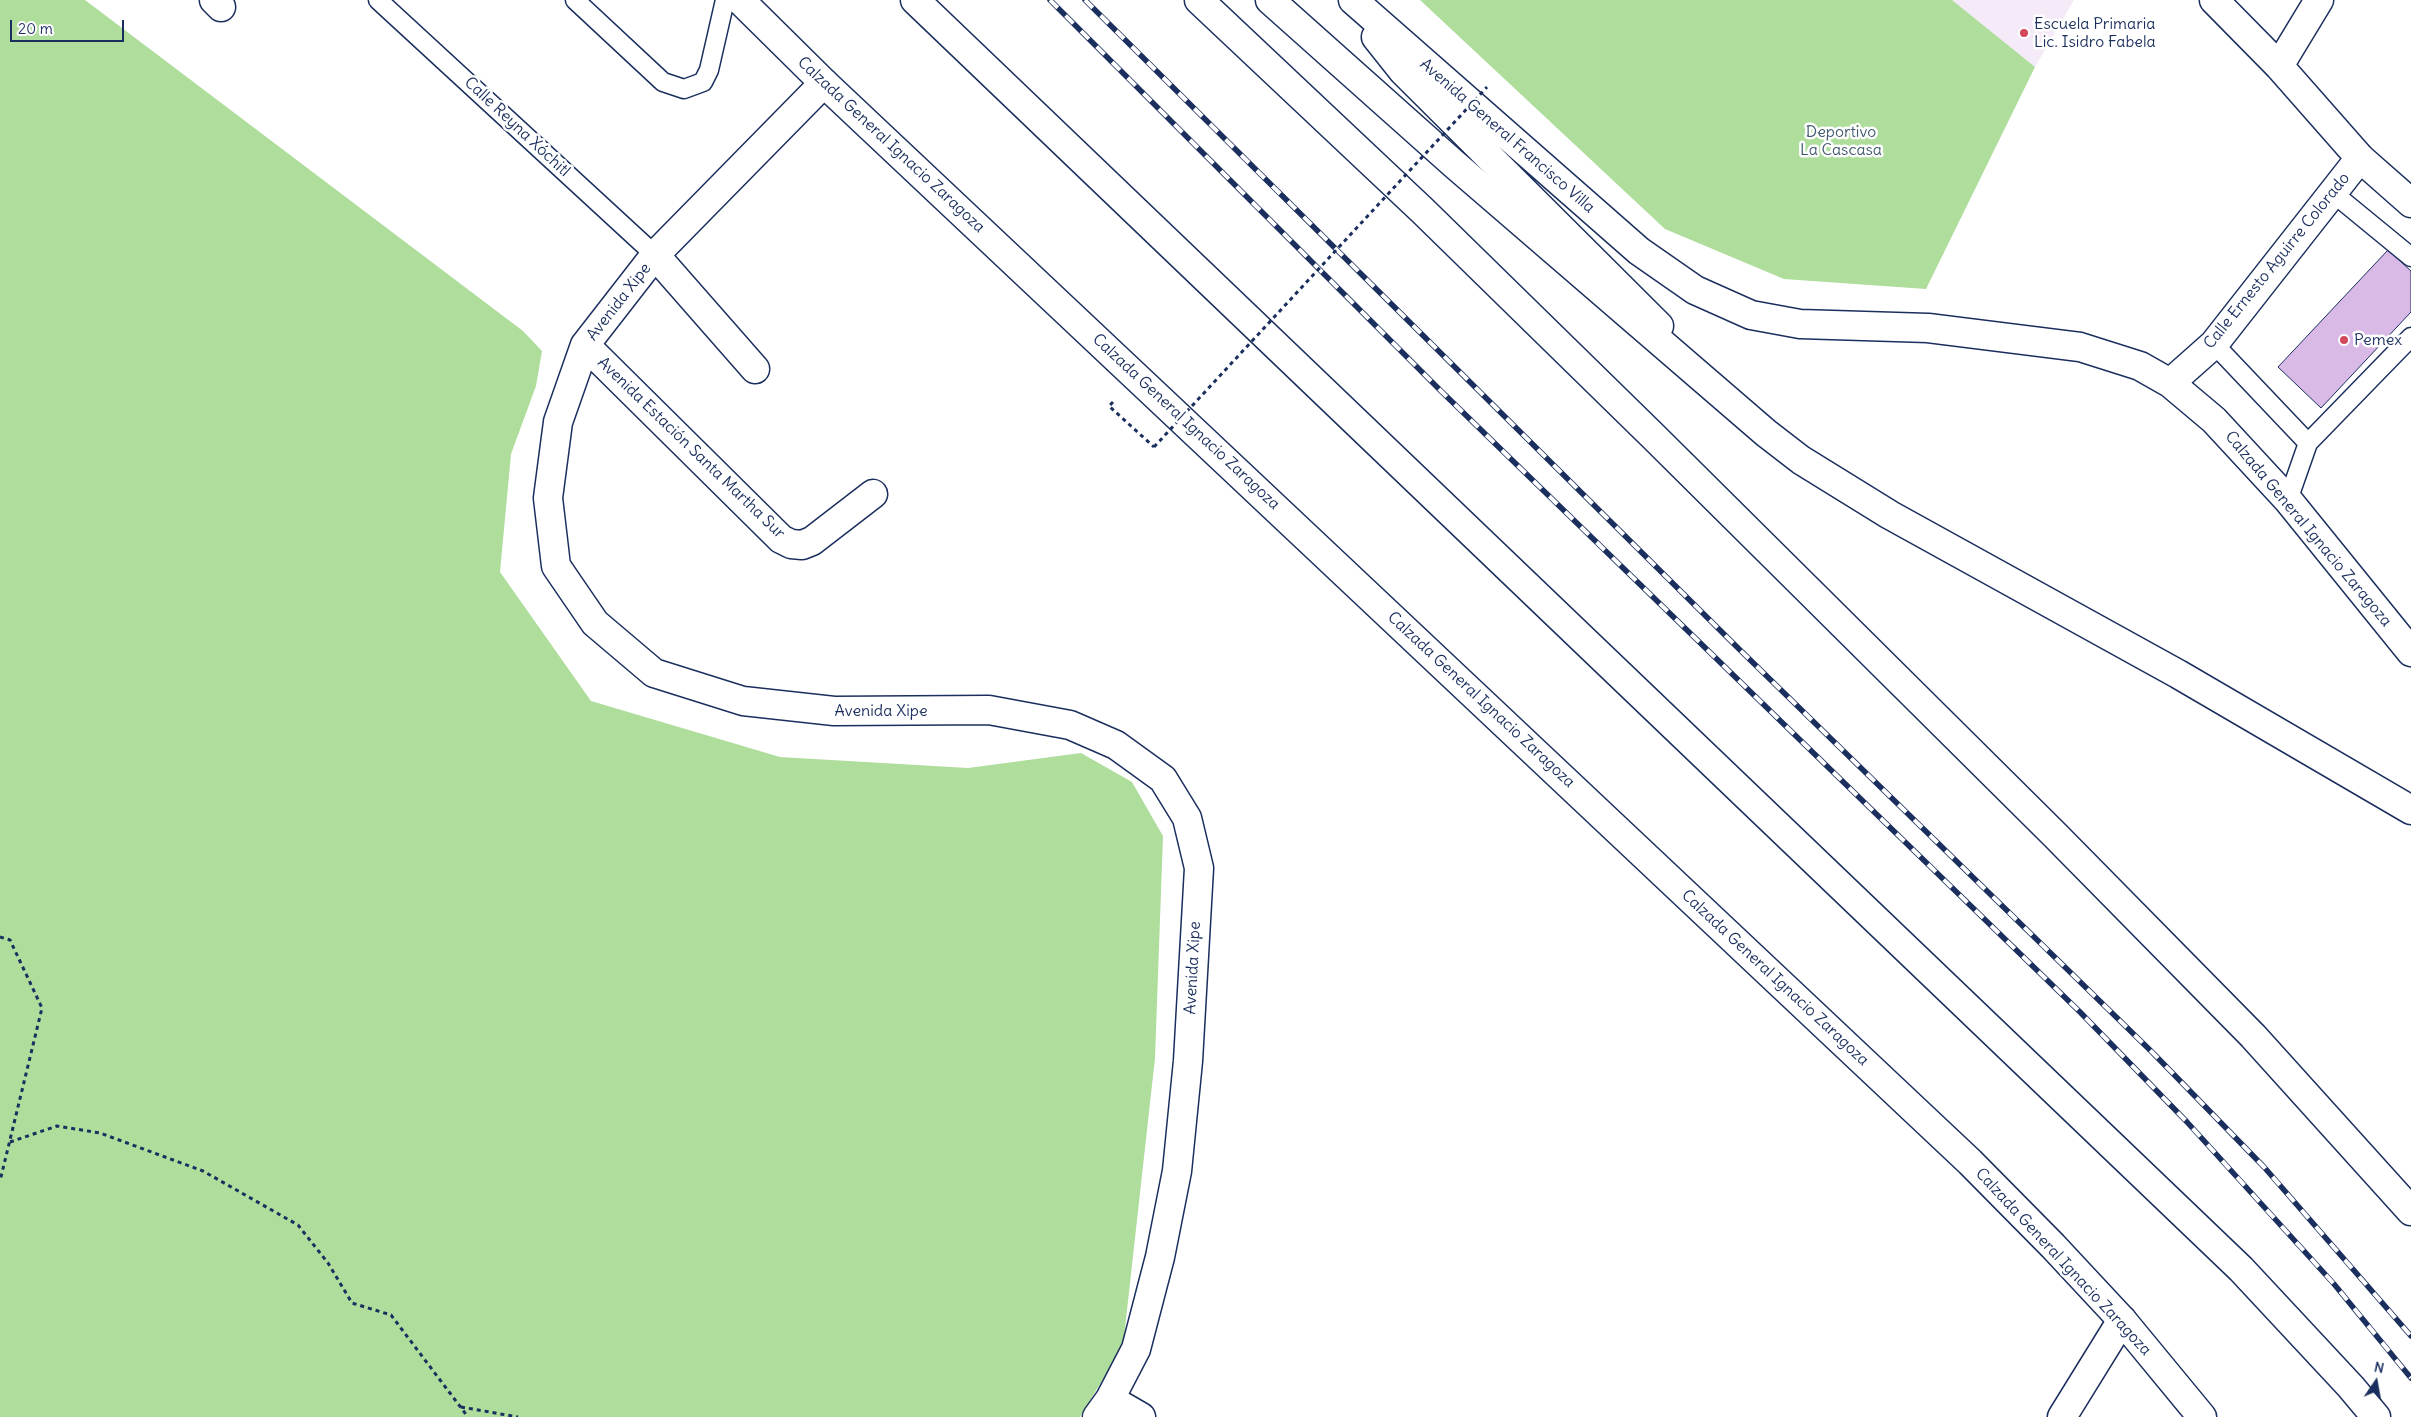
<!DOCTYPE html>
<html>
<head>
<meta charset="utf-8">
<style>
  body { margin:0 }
  #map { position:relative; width:2411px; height:1417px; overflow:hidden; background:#fff; font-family:Delius,sans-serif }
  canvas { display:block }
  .north { position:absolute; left:2351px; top:1357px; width:50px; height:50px; -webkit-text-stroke:4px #fff; paint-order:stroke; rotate:12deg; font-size:14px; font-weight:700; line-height:20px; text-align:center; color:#1b2f5e }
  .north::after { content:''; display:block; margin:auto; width:18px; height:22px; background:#1b2f5e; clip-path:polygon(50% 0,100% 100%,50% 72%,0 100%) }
  .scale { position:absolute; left:10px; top:20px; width:114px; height:22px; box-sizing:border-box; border:2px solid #1b2f5e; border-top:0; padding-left:6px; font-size:15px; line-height:18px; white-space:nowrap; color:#1b2f5e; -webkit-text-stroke:4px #fff; paint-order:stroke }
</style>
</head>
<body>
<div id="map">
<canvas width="2411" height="1417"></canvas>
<div class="north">N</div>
<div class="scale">20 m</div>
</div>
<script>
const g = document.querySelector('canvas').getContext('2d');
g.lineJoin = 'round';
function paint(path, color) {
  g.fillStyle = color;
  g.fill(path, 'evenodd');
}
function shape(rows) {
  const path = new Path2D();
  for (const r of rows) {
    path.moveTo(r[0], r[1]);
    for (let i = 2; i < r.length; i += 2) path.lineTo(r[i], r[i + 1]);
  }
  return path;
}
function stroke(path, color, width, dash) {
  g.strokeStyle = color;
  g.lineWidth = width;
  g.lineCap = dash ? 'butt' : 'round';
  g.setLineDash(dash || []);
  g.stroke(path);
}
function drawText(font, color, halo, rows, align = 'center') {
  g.font = font + ' Delius,sans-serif';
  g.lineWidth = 5;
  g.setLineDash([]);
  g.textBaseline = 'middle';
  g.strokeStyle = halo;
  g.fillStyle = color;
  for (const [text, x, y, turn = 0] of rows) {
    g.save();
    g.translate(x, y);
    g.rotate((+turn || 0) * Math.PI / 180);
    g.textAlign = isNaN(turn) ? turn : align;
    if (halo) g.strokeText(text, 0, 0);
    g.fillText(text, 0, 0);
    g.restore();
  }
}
paint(shape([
  [1952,0,2074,0,2035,67]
]), '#f4eaf8');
paint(shape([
  [0,0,85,0,523,331,542,351,536,386,511,454,500,572,591,701,780,757,968,768,1081,753,1132,782,1163,836,1155,1058,1123,1346,1080,1417,0,1417],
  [1420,0,1952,0,2035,67,1926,289,1784,279,1665,229]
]), '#aedd9c');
const building = shape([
  [2388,250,2411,271,2411,312,2321,408,2278,367,2388,250]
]);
paint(building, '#d9bae7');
stroke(building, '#1b2f5e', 1);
const lane = shape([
  [378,0,655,255],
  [575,0,663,82,684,89,703,82,709,70,725,0],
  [2333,193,2411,257],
  [2214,344,2308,443],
  [2288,500,2308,443,2411,337]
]);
const street = shape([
  [214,0,221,7],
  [2214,0,2279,66,2360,158],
  [2279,66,2319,0],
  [824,83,655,255,585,345,558,422,548,498,556,566,595,623,654,673,743,701,834,711,989,710,1070,725,1116,745,1163,779,1187,818,1199,868,1188,1061,1177,1171,1160,1257,1136,1349,1110,1399,1097,1417],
  [655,255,755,369],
  [585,345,781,539,791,544,802,545,812,541,873,494],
  [1110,1399,1141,1417],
  [2062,1417,2122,1320]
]);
const secondary = shape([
  [740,0,824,83,1970,1162,2053,1246,2122,1320,2202,1417],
  [1353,0,1639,251,1695,290,1751,315,1800,324,1928,328,2080,347,2140,366,2170,383,2214,420,2288,500,2411,652],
  [1376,37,1403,71,1659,326],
  [2170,383,2214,344,2360,158,2411,203]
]);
const highway = shape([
  [915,0,2241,1269,2351,1387,2376,1417],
  [1199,0,1423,211,1654,437,2055,835,2253,1036,2411,1211],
  [1270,0,1454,164,1766,433,1801,460,1890,515,2178,674,2411,810]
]);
stroke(lane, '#1b2f5e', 21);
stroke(street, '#1b2f5e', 31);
stroke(secondary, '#1b2f5e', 31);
stroke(highway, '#1b2f5e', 31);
stroke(shape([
  [1113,402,1109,406,1154,447],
  [0,937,10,940,42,1008,0,1181],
  [10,1142,57,1126,100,1133,203,1171,298,1225,328,1263,352,1303,391,1315,468,1417],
  [461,1407,518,1417]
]), '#1b2f5e', 3, [4, 4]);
stroke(lane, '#fff', 18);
stroke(street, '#fff', 28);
stroke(secondary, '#fff', 28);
stroke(highway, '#fff', 28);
const rail = shape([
  [1050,0,1442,392,2080,1012,2187,1122,2334,1284,2411,1378],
  [1085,0,1739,649,2152,1052,2264,1167,2411,1336]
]);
stroke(rail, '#1b2f5e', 5.5);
stroke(rail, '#fff', 4, [11]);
stroke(shape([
  [1154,447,1487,87]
]), '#1b2f5e', 3, [4, 4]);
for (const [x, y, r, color] of [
  [2024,33,5,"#d1495b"],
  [2344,340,5,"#d1495b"]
]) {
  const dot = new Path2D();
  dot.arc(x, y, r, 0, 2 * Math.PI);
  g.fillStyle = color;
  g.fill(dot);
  stroke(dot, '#fff', 2);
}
drawText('16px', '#1b2f5e', '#fff', [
  ["Escuela Primaria",2034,24],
  ["Lic. Isidro Fabela",2034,42],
  ["Pemex",2354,340]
], 'left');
drawText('16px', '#1b2f5e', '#fff', [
  ["Calle Reyna Xóchitl",517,127,43],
  ["Avenida General Francisco Villa",1507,136,41],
  ["Calzada General Ignacio Zaragoza",891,145,43],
  ["Calle Ernesto Aguirre Colorado",2277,261,-51],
  ["Avenida Xipe",619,302,-52],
  ["Calzada General Ignacio Zaragoza",1186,422,43],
  ["Avenida Estación Santa Martha Sur",691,448,44],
  ["Calzada General Ignacio Zaragoza",2308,529,50],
  ["Calzada General Ignacio Zaragoza",1481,700,43],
  ["Avenida Xipe",881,711],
  ["Avenida Xipe",1193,968,-87],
  ["Calzada General Ignacio Zaragoza",1775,978,43],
  ["Calzada General Ignacio Zaragoza",2063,1262,47]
]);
drawText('16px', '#405a6e', '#fff', [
  ["Deportivo",1841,132],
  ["La Cascasa",1841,150]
]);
</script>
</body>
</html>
